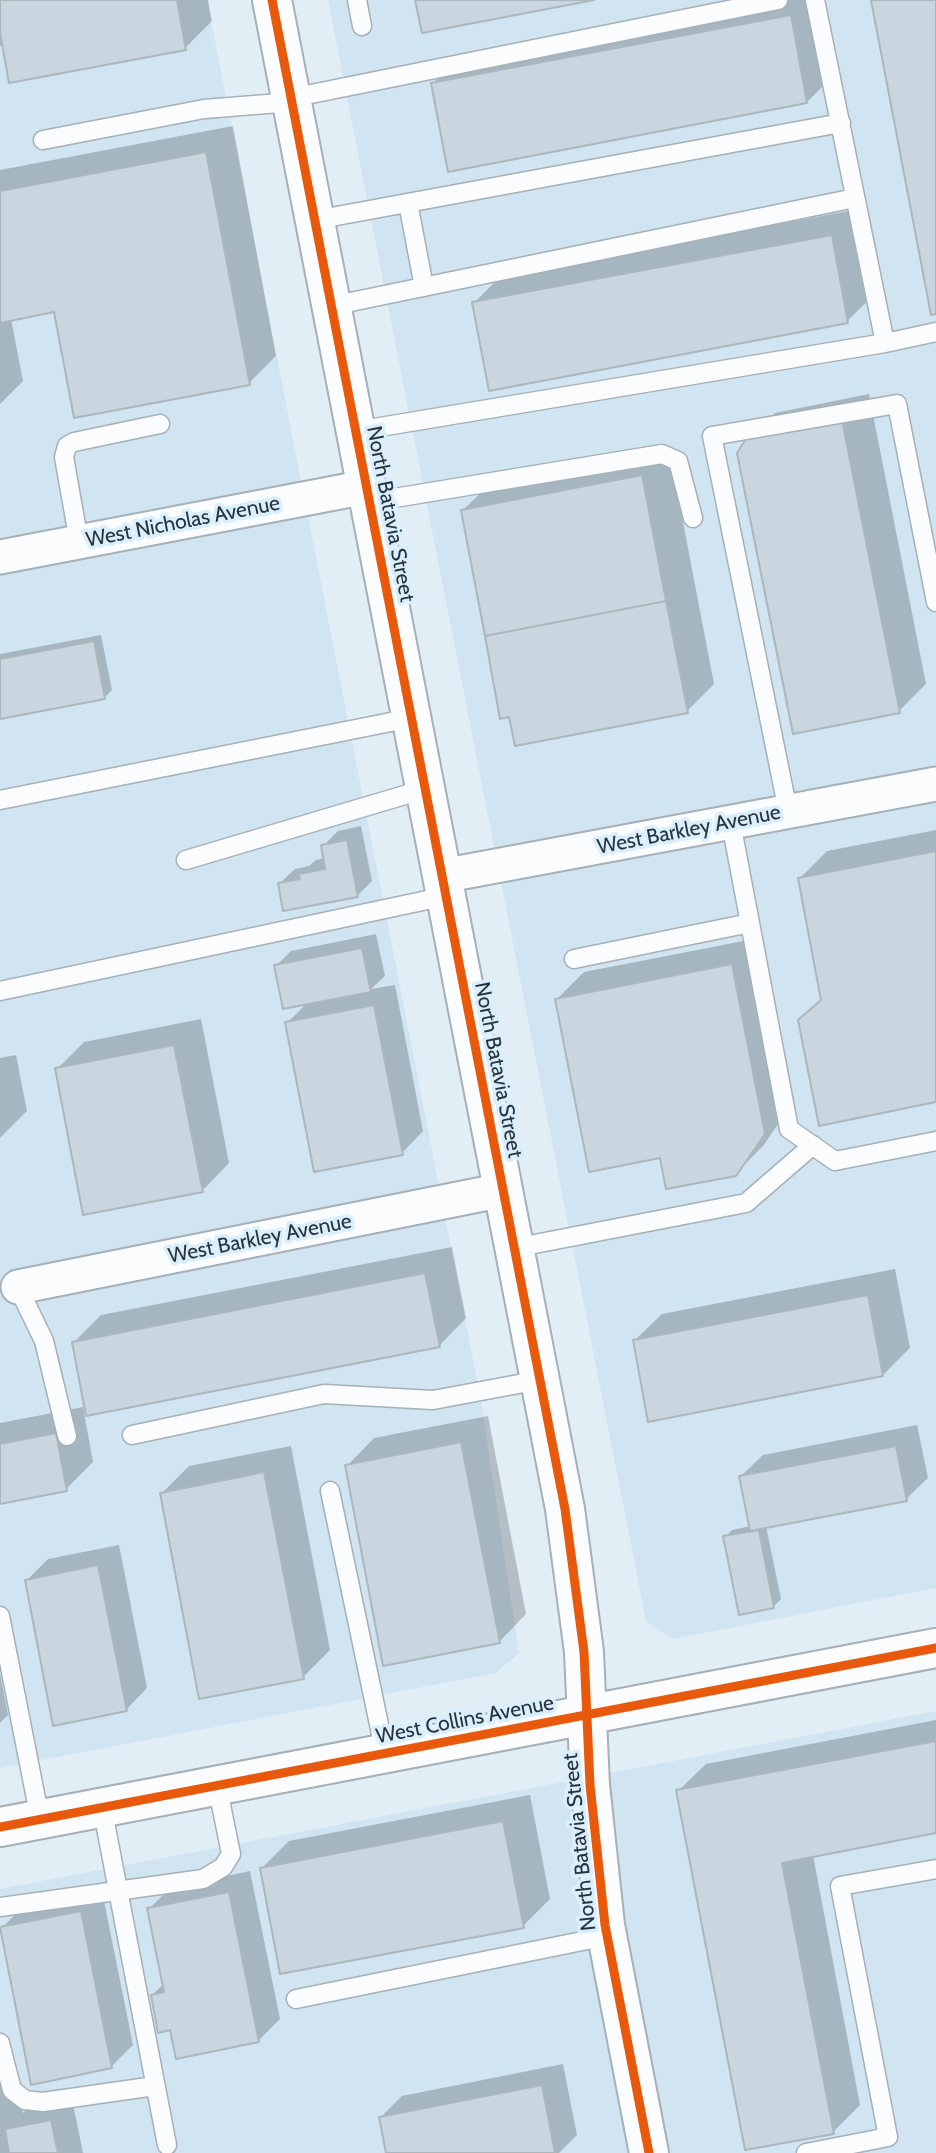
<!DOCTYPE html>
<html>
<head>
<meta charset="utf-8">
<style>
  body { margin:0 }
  canvas { display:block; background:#e2eef6 }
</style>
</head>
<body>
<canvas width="936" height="2153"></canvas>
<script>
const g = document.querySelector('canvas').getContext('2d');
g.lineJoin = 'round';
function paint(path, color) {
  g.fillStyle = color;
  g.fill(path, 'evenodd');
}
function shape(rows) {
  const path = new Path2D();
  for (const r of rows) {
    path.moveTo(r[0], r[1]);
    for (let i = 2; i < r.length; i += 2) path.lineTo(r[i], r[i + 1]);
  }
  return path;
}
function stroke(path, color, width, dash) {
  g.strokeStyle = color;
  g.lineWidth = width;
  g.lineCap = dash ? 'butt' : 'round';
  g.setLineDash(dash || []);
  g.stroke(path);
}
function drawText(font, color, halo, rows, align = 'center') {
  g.font = font + ' Cabin,sans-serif';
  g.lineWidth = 7;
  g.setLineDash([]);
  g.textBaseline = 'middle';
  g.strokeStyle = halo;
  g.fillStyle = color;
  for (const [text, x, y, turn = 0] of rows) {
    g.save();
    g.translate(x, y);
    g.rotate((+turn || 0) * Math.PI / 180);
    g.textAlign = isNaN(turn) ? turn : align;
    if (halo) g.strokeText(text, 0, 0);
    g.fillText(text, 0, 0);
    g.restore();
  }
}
paint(shape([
  [0,0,207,0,481,1401,519,1653,496,1673,0,1768],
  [328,0,936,0,936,1588,672,1639,646,1621],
  [936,1711,936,2153,0,2153,0,1889]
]), '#d0e4f1');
paint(shape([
  [0,0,208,0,212,21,185,48,0,46],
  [758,0,820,0,834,75,807,102,433,83,460,56],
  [233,126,276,356,249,383,56,310,11,319,23,381,0,404,0,170],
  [859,209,875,294,847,321,474,303,501,276],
  [869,394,926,684,899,711,747,440,775,413],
  [669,449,714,684,687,711,462,511,490,484],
  [101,635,112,690,105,697,0,717,0,654],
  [361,826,372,881,357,896,280,883,295,869,309,866,316,860,325,858,323,846,338,831],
  [936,830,936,1101,800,1021,823,998,800,878,827,851],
  [376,934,385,976,371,989,395,985,423,1131,402,1153,287,1023,307,1003,276,966,291,951],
  [759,938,791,1105,763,1146,735,1174,661,1156,557,999,584,972],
  [201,1019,229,1163,202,1191,57,1069,84,1042],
  [16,1055,27,1111,0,1138,0,1058],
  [452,1247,466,1318,439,1346,74,1342,101,1315],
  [895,1269,910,1348,883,1375,634,1341,662,1314],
  [83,1407,93,1462,66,1489,0,1502,0,1423],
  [488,1416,526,1614,499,1642,347,1466,374,1438],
  [917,1425,928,1478,906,1499,766,1526,781,1599,774,1606,725,1537,732,1530,751,1526,741,1476,763,1455],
  [291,1446,330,1650,303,1677,162,1493,189,1466],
  [119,1545,147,1688,126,1710,26,1581,48,1559],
  [0,1673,8,1715,0,1723],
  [936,1720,936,1832,813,1855,860,2105,833,2132,678,1791,706,1764],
  [530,1795,550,1899,523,1926,262,1868,289,1841],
  [250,1871,280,2019,259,2040,172,2028,152,1995,164,1984,149,1909,170,1888],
  [102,1891,133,2045,111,2067,2,1928,23,1906],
  [563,2064,577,2135,559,2153,388,2153,381,2117,402,2096],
  [16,2080,23,2113,28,2108,72,2099,83,2153,0,2153,0,2083]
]), '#0003');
const building = shape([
  [0,0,177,0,186,50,9,83,0,32,0,0],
  [415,0,594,0,422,33,415,0],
  [871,0,936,0,936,314,931,315,871,0],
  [791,15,807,103,448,172,431,83,791,15],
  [206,152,250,385,74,418,54,312,0,323,0,191,206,152],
  [832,235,848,323,489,391,472,302,832,235],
  [842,420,900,713,793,734,737,453,746,439,842,420],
  [642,475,666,601,485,636,461,510,642,475],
  [666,601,688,713,515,746,509,717,500,719,485,636,666,601],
  [94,641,105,699,0,719,0,659,94,641],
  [347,840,358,897,283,911,278,883,300,879,299,874,325,869,321,845,347,840],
  [936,851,936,1102,819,1126,798,1020,821,1000,798,878,936,851],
  [362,948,371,992,283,1009,274,965,362,948],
  [732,964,765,1134,736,1176,666,1189,660,1158,589,1172,555,999,732,964],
  [374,1005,403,1155,314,1172,285,1022,374,1005],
  [174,1045,203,1192,83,1215,55,1068,174,1045],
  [425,1273,440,1347,86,1416,72,1342,425,1273],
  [868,1295,883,1376,648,1422,633,1340,868,1295],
  [56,1433,67,1491,0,1504,0,1444,56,1433],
  [461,1442,500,1643,383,1666,345,1465,461,1442],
  [896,1446,907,1501,750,1531,739,1476,896,1446],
  [264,1472,304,1679,199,1699,160,1493,264,1472],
  [759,1530,774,1608,739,1615,723,1536,759,1530],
  [98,1565,127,1711,53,1726,25,1580,98,1565],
  [936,1741,936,1833,782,1863,834,2134,745,2150,676,1790,936,1741],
  [503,1821,524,1928,280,1974,260,1868,503,1821],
  [229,1892,259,2042,176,2059,170,2030,158,2033,151,1995,164,1992,147,1908,229,1892],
  [81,1911,112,2068,31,2085,0,1927,81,1911],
  [542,2085,555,2153,386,2153,379,2117,542,2085],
  [51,2120,58,2153,9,2153,5,2129,51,2120]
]);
paint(building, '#c9d6df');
stroke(building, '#acb6bd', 2);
const service = shape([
  [357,0,362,26],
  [815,0,885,343],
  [291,98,778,0],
  [43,140,204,109,292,102],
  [408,203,424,287],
  [315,220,841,123],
  [331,306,855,198],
  [356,431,885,343,936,332],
  [370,502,662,454,678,461,693,518],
  [79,542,64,457,67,446,74,442,160,424],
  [0,800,411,718],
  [788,811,712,436,897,404,936,602],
  [731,823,789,1129,835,1161,936,1141],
  [186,860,425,789],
  [574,959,750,923],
  [0,991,446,896],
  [514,1248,746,1203,813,1145],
  [18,1287,44,1341,67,1436],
  [132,1435,324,1394,433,1400,540,1380],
  [330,1491,385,1753],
  [0,1616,40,1819],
  [102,1807,167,2145],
  [0,1907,203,1879,223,1867,231,1854,217,1785],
  [296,1999,607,1936],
  [0,2043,12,2090,25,2100,43,2102,155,2086],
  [806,2153,888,2137,840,1886,936,1869]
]);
const minor = shape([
  [0,557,366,487],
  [442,876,936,784],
  [18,1287,503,1190]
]);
const tertiary = shape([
  [272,0,565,1509,584,1652,590,1785,605,1925,649,2153],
  [0,1827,936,1648]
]);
stroke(service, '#a6b0b7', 21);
stroke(minor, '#a6b0b7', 37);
stroke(tertiary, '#a6b0b7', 42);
stroke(service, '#fbfcfe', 18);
stroke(minor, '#fbfcfe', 33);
stroke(tertiary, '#fbfcfe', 38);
stroke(shape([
  [272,0,565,1509,584,1652,590,1785,605,1925,649,2153],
  [0,1827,936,1648]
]), '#e8590c', 9);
drawText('21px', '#29333a', '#daeffe', [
  ["North Batavia Street",390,514,79],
  ["West Nicholas Avenue",183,522,-11],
  ["West Barkley Avenue",689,830,-11],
  ["North Batavia Street",498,1070,79],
  ["West Barkley Avenue",260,1239,-11],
  ["West Collins Avenue",465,1720,-11],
  ["North Batavia Street",580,1842,-96]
]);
</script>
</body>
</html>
